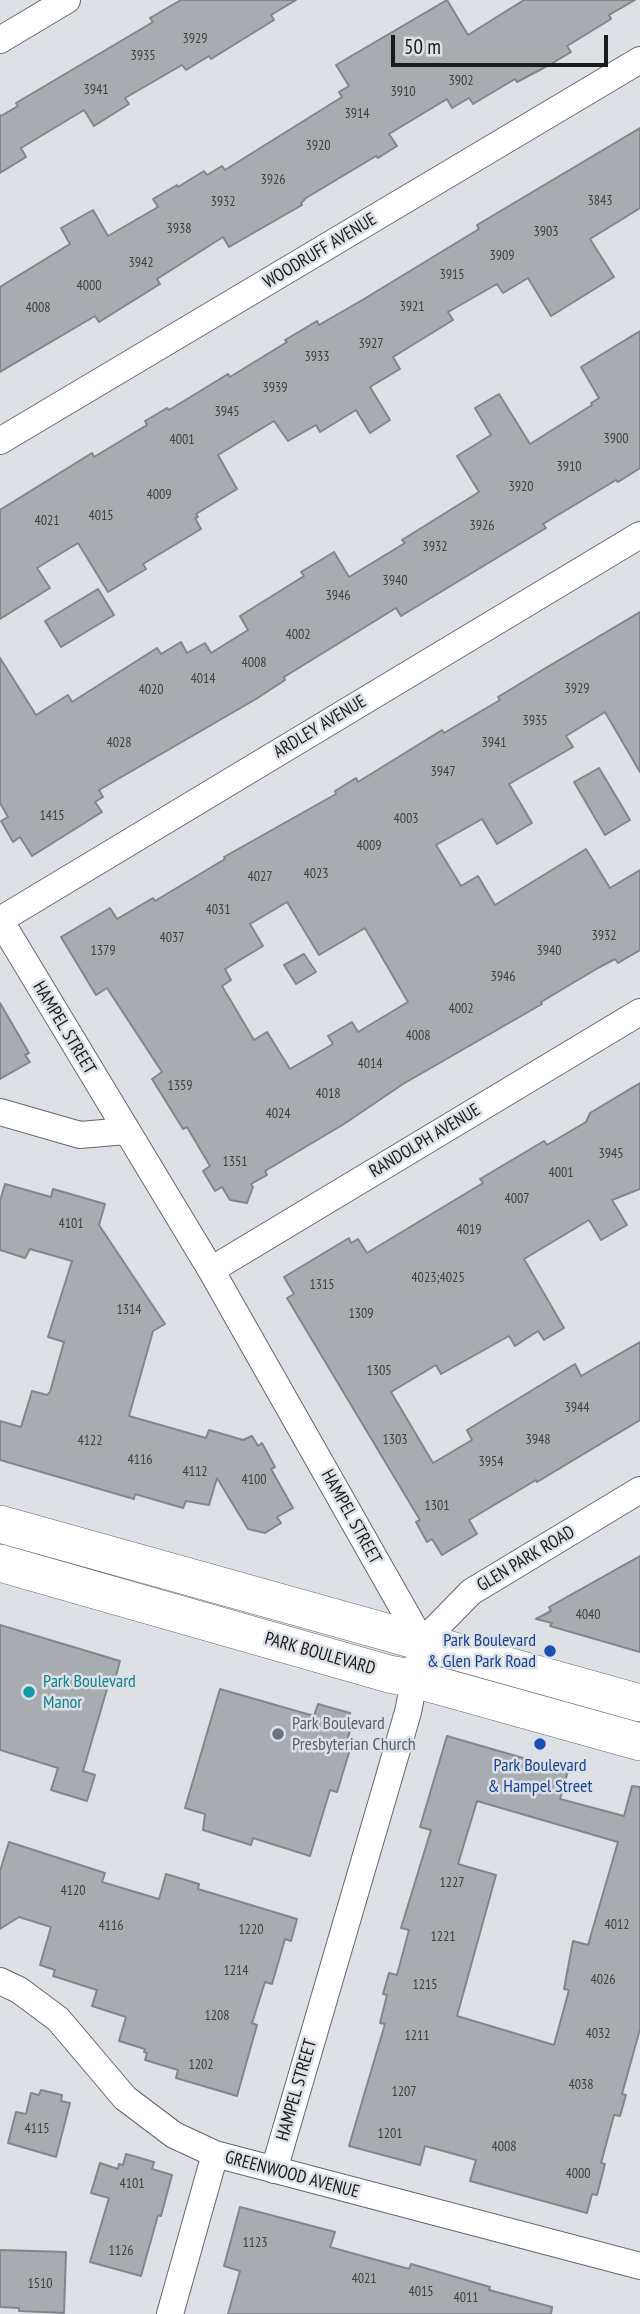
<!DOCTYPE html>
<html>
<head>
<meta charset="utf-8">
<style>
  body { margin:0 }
  #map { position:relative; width:640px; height:2314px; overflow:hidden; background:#dde1e6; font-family:"PT Sans Narrow",sans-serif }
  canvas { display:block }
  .scale { position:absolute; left:391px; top:35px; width:217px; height:32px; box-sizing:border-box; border:4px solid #1a1c1d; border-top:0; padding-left:9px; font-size:21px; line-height:24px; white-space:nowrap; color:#1a1c1d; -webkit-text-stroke:5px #dde1e6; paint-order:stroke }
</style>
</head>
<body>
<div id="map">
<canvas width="640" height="2314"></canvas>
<div class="scale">50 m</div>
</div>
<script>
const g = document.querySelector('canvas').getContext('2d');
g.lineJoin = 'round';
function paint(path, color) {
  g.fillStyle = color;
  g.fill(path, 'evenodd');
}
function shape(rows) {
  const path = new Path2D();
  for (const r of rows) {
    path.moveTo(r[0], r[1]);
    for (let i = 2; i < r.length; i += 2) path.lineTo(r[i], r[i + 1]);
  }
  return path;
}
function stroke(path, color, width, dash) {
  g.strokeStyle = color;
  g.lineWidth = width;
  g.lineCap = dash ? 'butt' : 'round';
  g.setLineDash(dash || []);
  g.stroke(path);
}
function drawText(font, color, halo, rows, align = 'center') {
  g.font = font + ' "PT Sans Narrow",sans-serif';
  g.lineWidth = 5;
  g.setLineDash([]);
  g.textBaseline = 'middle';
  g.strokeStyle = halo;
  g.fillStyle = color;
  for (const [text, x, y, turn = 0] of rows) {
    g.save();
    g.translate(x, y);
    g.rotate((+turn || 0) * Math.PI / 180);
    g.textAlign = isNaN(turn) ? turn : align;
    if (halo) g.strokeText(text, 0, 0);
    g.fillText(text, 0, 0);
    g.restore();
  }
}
const building = shape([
  [181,0,296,0,271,15,274,20,211,59,209,56,186,70,182,65,125,98,129,104,94,126,84,110,21,148,26,157,0,173,0,115,1,116,18,106,16,103,153,22,150,18,181,0],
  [447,0,468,35,524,0,635,0,609,15,611,19,567,46,571,52,551,64,517,82,515,79,473,104,469,98,452,108,447,99,389,134,397,146,378,158,376,156,306,198,301,203,302,205,229,247,223,237,157,279,160,284,99,322,95,316,0,372,0,287,70,244,61,228,93,210,108,236,158,207,153,199,177,185,178,187,204,171,207,175,222,166,225,170,342,97,339,92,349,86,336,65,447,0],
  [640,128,640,208,590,239,614,277,551,316,528,278,503,293,497,284,448,312,453,320,393,357,400,369,370,387,390,420,370,433,356,410,320,432,316,425,288,441,274,421,218,455,237,489,196,514,198,517,195,518,201,529,143,564,146,569,108,592,78,543,37,568,50,588,0,619,0,510,92,453,94,457,147,425,145,421,167,408,169,410,228,374,230,377,287,342,285,340,317,321,319,325,364,299,479,229,477,225,640,128],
  [640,331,640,468,618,482,616,480,543,524,546,528,401,616,396,608,284,677,285,680,256,699,99,790,103,797,95,802,102,812,32,856,20,837,13,842,1,821,8,817,0,803,0,658,36,715,68,695,72,702,157,648,161,654,181,642,187,653,205,643,211,653,248,630,240,616,304,576,301,572,334,552,349,577,405,543,402,540,479,492,457,456,491,435,475,408,499,394,530,444,592,405,591,403,599,398,581,367,640,331],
  [98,589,114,615,61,647,45,621,98,589],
  [640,612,640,772,605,712,566,736,573,747,509,784,532,823,497,844,482,819,436,845,461,886,478,876,495,905,586,849,610,888,640,870,640,950,618,963,615,959,598,968,541,1002,542,1004,403,1084,344,1124,265,1171,267,1175,251,1184,253,1187,247,1203,230,1200,222,1187,215,1191,203,1171,210,1166,187,1127,183,1129,152,1079,162,1072,107,988,96,995,61,937,110,908,117,919,153,898,155,901,225,859,224,857,336,794,335,791,356,778,358,782,442,730,444,733,500,700,498,697,544,669,640,612],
  [287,902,319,955,365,928,408,1002,358,1032,352,1022,328,1036,333,1044,290,1069,267,1032,254,1040,222,986,231,980,225,969,263,946,250,924,287,902],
  [599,768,630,820,605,835,574,782,599,768],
  [304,954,316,972,296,984,284,965,304,954],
  [0,1003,29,1053,25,1055,30,1062,0,1079,0,1003],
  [640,1083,640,1189,612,1200,627,1225,601,1240,589,1220,524,1259,564,1328,544,1340,538,1331,515,1346,509,1336,441,1374,436,1365,391,1392,433,1463,472,1440,467,1430,575,1364,581,1376,640,1342,640,1420,537,1482,536,1480,469,1520,477,1534,442,1555,432,1539,427,1542,416,1522,420,1520,287,1298,294,1294,284,1277,349,1238,351,1243,358,1239,367,1253,483,1183,480,1179,544,1141,547,1145,586,1122,590,1113,640,1083],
  [5,1184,51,1197,53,1189,105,1204,99,1225,165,1324,153,1331,129,1416,206,1438,209,1430,243,1440,252,1436,258,1446,262,1443,275,1467,271,1469,293,1508,277,1517,281,1523,265,1533,248,1529,217,1478,209,1505,186,1501,183,1508,135,1494,134,1499,0,1460,0,1421,21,1427,32,1391,47,1395,50,1392,64,1342,48,1337,72,1261,30,1249,25,1258,0,1250,0,1201,5,1184],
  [640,1556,640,1652,550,1626,552,1623,536,1619,551,1611,549,1607,640,1556],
  [0,1625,120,1661,114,1683,109,1682,83,1771,95,1775,87,1801,51,1790,58,1768,0,1750,0,1625],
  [220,1689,314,1716,318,1704,350,1713,346,1726,351,1727,347,1741,352,1743,337,1792,330,1790,310,1856,253,1838,251,1845,203,1830,205,1814,185,1808,220,1689],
  [447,1736,568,1771,560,1799,624,1816,632,1786,640,1787,640,2029,622,2094,626,2095,620,2116,614,2115,601,2163,605,2164,597,2195,592,2194,587,2213,470,2181,476,2160,425,2146,420,2165,349,2146,385,2024,380,2023,387,1995,383,1994,389,1973,397,1975,409,1930,401,1928,431,1830,420,1827,447,1736],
  [477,1801,618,1842,588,1945,573,1941,564,1989,569,1990,554,2045,457,2016,496,1875,458,1864,477,1801],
  [9,1842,105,1873,102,1882,159,1899,166,1874,199,1884,198,1889,297,1919,291,1941,285,1939,272,1984,265,1982,252,2023,257,2025,237,2096,176,2078,178,2070,145,2060,147,2053,144,2052,145,2049,119,2041,126,2017,92,2006,97,1990,53,1976,55,1970,40,1965,51,1927,19,1917,0,1929,0,1871,9,1842],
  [41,2090,62,2095,61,2101,70,2103,56,2157,8,2143,16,2112,26,2114,31,2093,39,2095,41,2090],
  [126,2154,154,2162,152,2169,172,2175,161,2216,158,2215,141,2276,90,2262,109,2198,91,2193,100,2163,118,2169,119,2164,123,2165,126,2154],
  [240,2207,335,2232,330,2247,409,2269,411,2264,490,2287,489,2290,552,2307,551,2314,228,2314,240,2271,224,2266,240,2207],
  [0,2250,66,2252,64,2313,19,2311,19,2308,0,2307,0,2250]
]);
paint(building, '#a8acb0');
stroke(building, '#828589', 2);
const minor = shape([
  [0,40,67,0],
  [0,441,640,60],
  [0,920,211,1270,422,1642,408,1712,274,2170],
  [0,920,640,535],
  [0,1112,80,1135,126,1131],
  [211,1270,640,1012],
  [422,1642,471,1592,640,1490],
  [0,1981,19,1990,58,2019,125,2098,174,2135,215,2154,640,2266],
  [170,2314,215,2154]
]);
const secondary = shape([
  [0,1524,640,1703],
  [0,1563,389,1674,414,1679,640,1742]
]);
stroke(minor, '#63666b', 28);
stroke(secondary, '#63666b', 38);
stroke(minor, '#fff', 26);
stroke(secondary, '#fff', 37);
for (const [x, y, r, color] of [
  [550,1651,7,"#1a4fb4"],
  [29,1692,7,"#0f9aa8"],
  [278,1734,7,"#6b7280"],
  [540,1744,7,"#1a4fb4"]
]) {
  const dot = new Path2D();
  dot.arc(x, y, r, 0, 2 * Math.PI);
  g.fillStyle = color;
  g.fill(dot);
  stroke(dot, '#dde1e6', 2.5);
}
drawText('14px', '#3e4042', null, [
  ["3929",195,39],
  ["3935",143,56],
  ["3902",461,81],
  ["3941",96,90],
  ["3910",403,92],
  ["3914",357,114],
  ["3920",318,146],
  ["3926",273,180],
  ["3843",600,201],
  ["3932",223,202],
  ["3938",179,229],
  ["3903",546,232],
  ["3909",502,256],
  ["3942",141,263],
  ["3915",452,275],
  ["4000",89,286],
  ["3921",412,307],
  ["4008",38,308],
  ["3927",371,344],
  ["3933",317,357],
  ["3939",275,388],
  ["3945",227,412],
  ["3900",616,439],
  ["4001",182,440],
  ["3910",569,467],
  ["3920",521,487],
  ["4009",159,495],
  ["4015",101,516],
  ["4021",47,521],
  ["3926",482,526],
  ["3932",435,547],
  ["3940",395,581],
  ["3946",338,596],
  ["4002",298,635],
  ["4008",254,663],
  ["4014",203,679],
  ["3929",577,689],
  ["4020",151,690],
  ["3935",535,721],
  ["4028",119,743],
  ["3941",494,743],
  ["3947",443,772],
  ["1415",52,816],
  ["4003",406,819],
  ["4009",369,846],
  ["4023",316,874],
  ["4027",260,877],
  ["4031",218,910],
  ["3932",604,936],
  ["4037",172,938],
  ["1379",103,951],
  ["3940",549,951],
  ["3946",503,977],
  ["4002",461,1009],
  ["4008",418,1036],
  ["4014",370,1064],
  ["1359",180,1086],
  ["4018",328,1094],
  ["4024",278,1114],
  ["3945",611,1154],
  ["1351",235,1162],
  ["4001",561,1173],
  ["4007",517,1199],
  ["4101",71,1224],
  ["4019",469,1230],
  ["4023;4025",438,1278],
  ["1315",322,1285],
  ["1314",129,1310],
  ["1309",361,1314],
  ["1305",379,1371],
  ["3944",577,1408],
  ["1303",395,1440],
  ["3948",538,1440],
  ["4122",90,1441],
  ["4116",140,1460],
  ["3954",491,1462],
  ["4112",195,1472],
  ["4100",254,1480],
  ["1301",437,1506],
  ["4040",588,1615],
  ["1227",452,1883],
  ["4120",73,1891],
  ["4012",617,1925],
  ["4116",111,1926],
  ["1220",251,1930],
  ["1221",443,1937],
  ["1214",236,1971],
  ["4026",603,1980],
  ["1215",425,1985],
  ["1208",217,2016],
  ["4032",598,2034],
  ["1211",417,2036],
  ["1202",201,2065],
  ["4038",581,2085],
  ["1207",404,2092],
  ["4115",37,2129],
  ["1201",390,2134],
  ["4008",504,2147],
  ["4000",578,2174],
  ["4101",132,2184],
  ["1123",255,2243],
  ["1126",121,2251],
  ["4021",364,2279],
  ["1510",40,2284],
  ["4015",421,2292],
  ["4011",466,2298]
]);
drawText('18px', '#1a1c1d', '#dde1e6', [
  ["WOODRUFF AVENUE",320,251,-31],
  ["ARDLEY AVENUE",320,727,-31],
  ["HAMPEL STREET",64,1028,59],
  ["RANDOLPH AVENUE",425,1141,-31],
  ["HAMPEL STREET",351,1517,61],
  ["GLEN PARK ROAD",526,1559,-31],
  ["PARK BOULEVARD",320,1654,16],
  ["HAMPEL STREET",297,2090,-74],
  ["GREENWOOD AVENUE",292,2175,15]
]);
drawText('18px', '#164399', '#dde1e6', [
  ["Park Boulevard",536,1641],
  ["& Glen Park Road",536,1662],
  ["Park Boulevard",540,1766,"center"],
  ["& Hampel Street",540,1787,"center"]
], 'right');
drawText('18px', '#0d838f', '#dde1e6', [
  ["Park Boulevard",43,1682],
  ["Manor",43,1703]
], 'left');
drawText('18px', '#5b616d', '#dde1e6', [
  ["Park Boulevard",292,1724],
  ["Presbyterian Church",292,1745]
], 'left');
</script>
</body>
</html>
